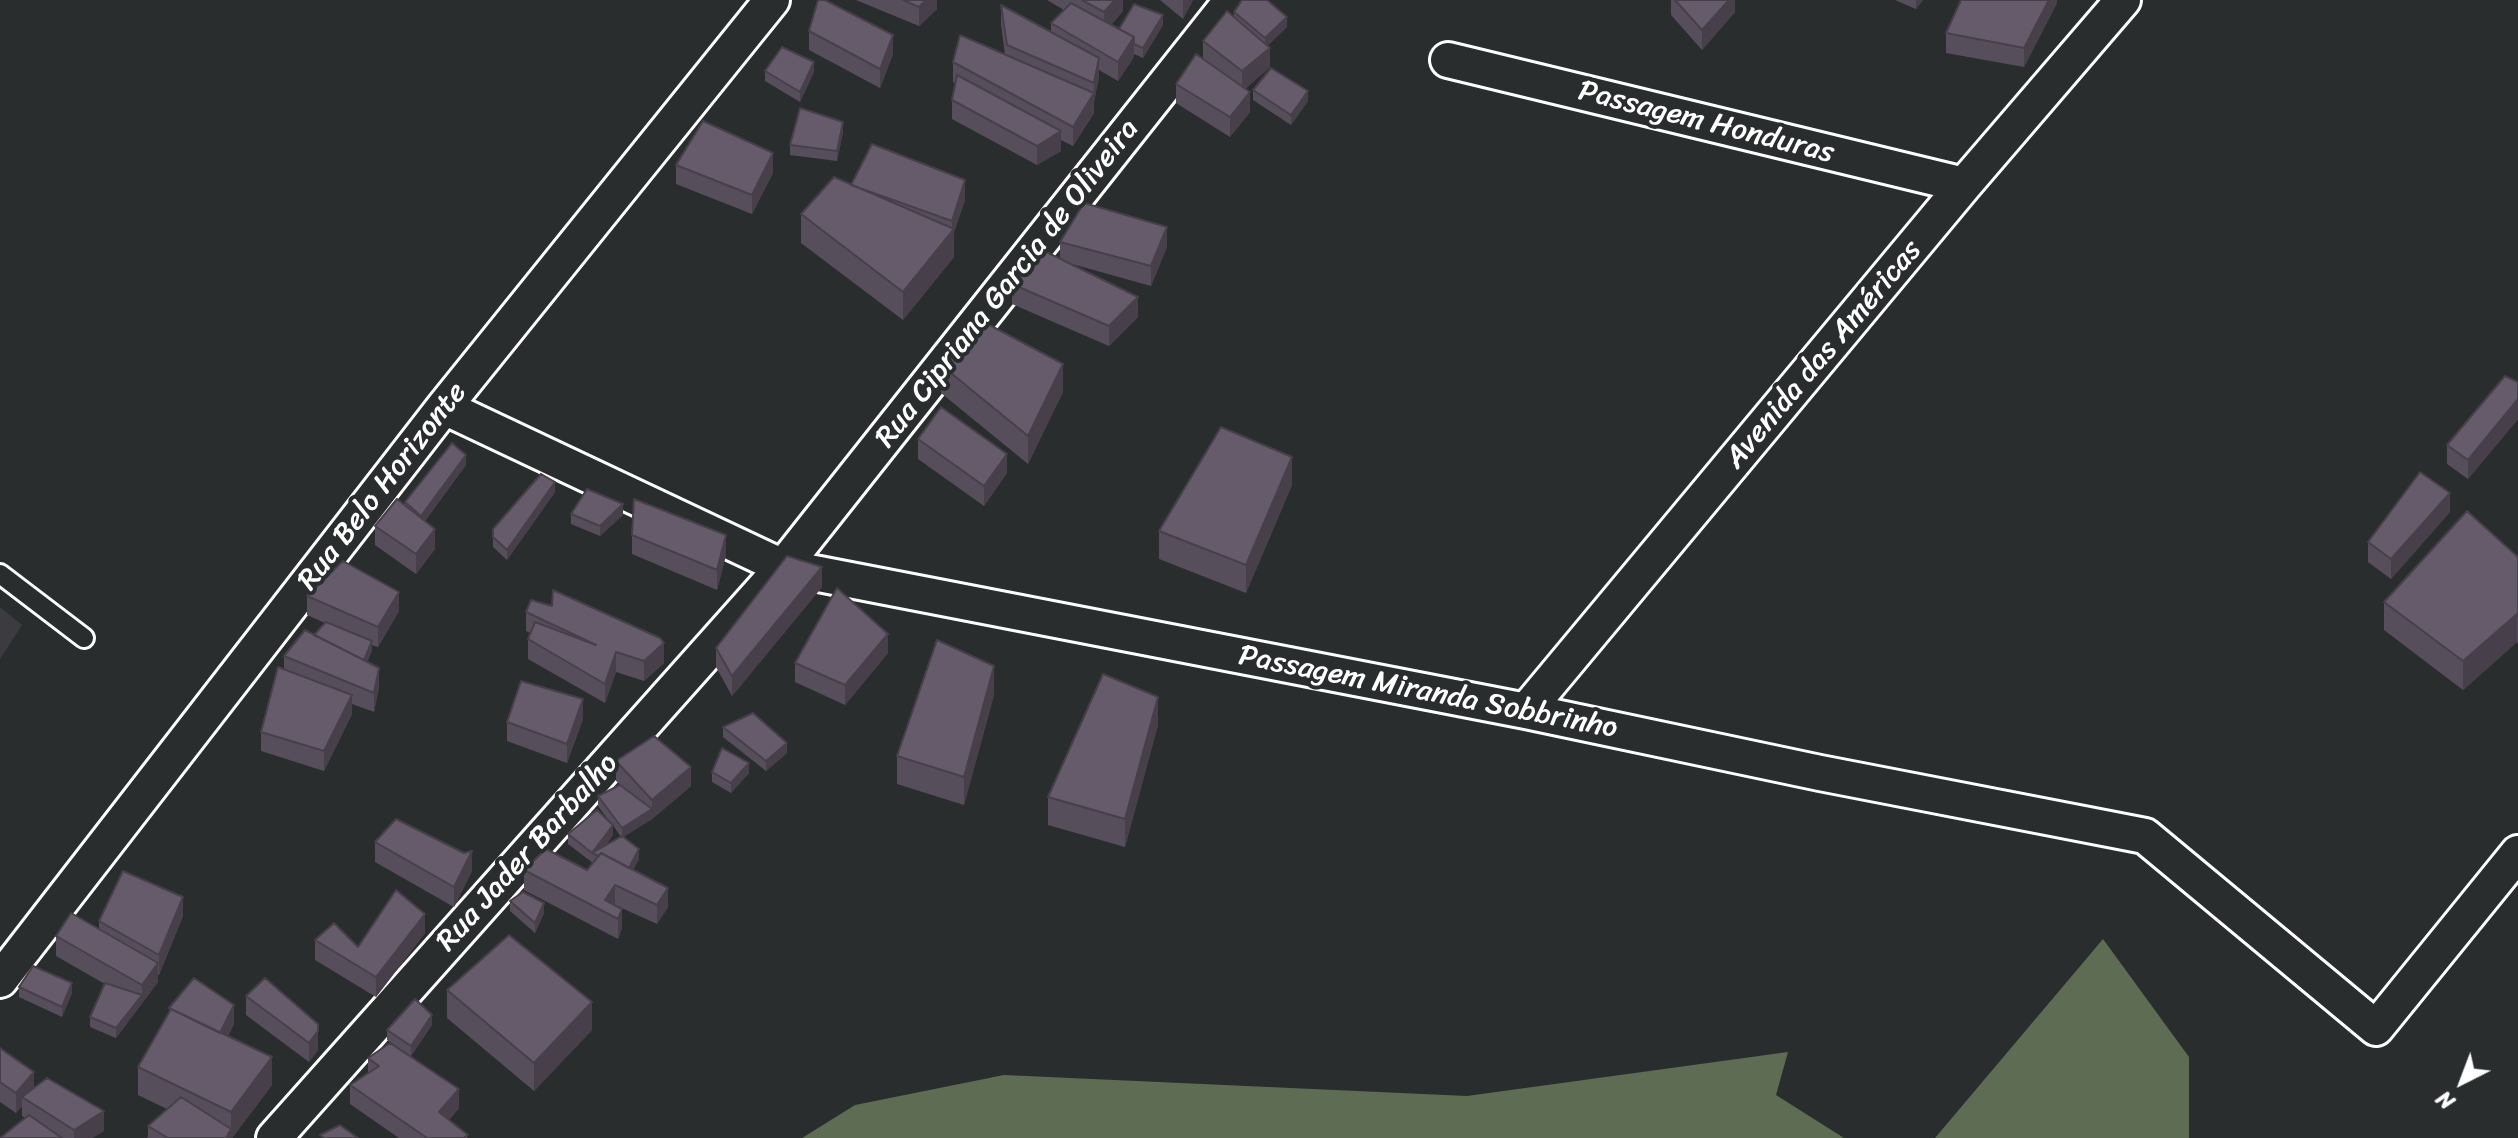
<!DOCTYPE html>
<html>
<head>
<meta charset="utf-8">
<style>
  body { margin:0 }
  #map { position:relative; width:2518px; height:1138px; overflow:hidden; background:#2a2d2e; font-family:Sriracha,sans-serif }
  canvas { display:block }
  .north { position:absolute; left:2422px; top:1042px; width:80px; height:80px; -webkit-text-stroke:6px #2a2d2e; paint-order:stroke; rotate:222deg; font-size:22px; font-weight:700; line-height:32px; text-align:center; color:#fff }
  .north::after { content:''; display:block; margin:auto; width:28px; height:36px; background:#fff; clip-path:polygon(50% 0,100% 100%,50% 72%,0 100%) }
</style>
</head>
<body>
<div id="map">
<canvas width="2518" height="1138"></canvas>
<div class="north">N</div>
</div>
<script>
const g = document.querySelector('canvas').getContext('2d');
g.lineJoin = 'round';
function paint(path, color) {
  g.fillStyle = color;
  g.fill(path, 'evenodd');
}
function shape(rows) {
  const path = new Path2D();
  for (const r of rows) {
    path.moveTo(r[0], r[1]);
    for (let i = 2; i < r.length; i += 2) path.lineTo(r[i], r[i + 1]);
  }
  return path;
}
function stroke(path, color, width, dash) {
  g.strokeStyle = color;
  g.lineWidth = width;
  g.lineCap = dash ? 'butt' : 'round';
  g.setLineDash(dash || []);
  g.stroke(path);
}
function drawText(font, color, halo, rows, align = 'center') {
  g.font = font + ' Sriracha,sans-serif';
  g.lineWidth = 8;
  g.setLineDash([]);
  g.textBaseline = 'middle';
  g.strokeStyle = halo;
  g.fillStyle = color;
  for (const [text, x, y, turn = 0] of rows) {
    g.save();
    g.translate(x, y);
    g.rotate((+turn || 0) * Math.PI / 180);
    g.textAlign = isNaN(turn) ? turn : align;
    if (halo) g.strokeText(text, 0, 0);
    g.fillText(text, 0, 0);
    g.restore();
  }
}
paint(shape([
  [0,607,22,625,0,659]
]), '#3c3b40');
paint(shape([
  [2103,939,2189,1057,2189,1138,1935,1138],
  [1788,1052,1776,1095,1844,1138,802,1138,855,1105,1004,1075,1467,1096]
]), '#5e6c54');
const lane = shape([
  [0,574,84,638]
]);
const street = shape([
  [1448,60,1964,185],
  [444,407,783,567,1526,711,1820,773,2145,836,2376,1028,2518,853],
  [1526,711,1964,185,2123,0],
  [0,980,444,407,772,0],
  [274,1138,783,567,1232,0]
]);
stroke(lane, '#fff', 24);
stroke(street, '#fff', 40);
stroke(lane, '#2a2d2e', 18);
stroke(street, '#2a2d2e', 34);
paint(shape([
  [856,0,937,0,937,9,919,26],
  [1047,0,1123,0,1123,11,1111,25,1119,29,1163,25,1143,58,1134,54,1134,57,1118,81,1099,70,1099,77,1094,102,1094,113,1073,146,1061,140,1061,151,1037,165,952,119,952,100,955,83,953,82,953,62,1005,55,1001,24,1001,5,1051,32,1051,23,1064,10],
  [1160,0,1193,0,1183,19],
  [1671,0,1735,0,1735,12,1702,50,1671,15],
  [1895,0,1923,0,1916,9],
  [2057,0,2057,3,2024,67,1946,53,1946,33],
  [1234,12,1287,27,1268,45,1270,67,1245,89,1250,112,1230,137,1176,103,1176,84,1203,59,1203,41,1234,17],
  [809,31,893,54,880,88,809,50],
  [765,71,814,72,800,102,765,81],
  [1253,90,1308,101,1291,125,1253,100],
  [843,132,837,161,790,155,790,145],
  [676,165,773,173,752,214,676,184],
  [851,185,965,200,954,232,954,257,903,320,801,243,801,214],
  [1060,242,1167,247,1151,286,1072,264,1138,317,1109,346,1012,304,1012,284,1060,259],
  [941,365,1063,392,1028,464,941,393],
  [2518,382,2518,419,2468,479,2447,464,2447,445],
  [918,439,1007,473,984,506,918,459],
  [466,465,425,521,435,549,416,574,375,545,375,526,405,506,405,502],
  [1292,485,1246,593,1159,559,1159,531],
  [555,492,507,560,493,547,493,529],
  [2450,512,2391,579,2368,562,2368,542],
  [571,514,623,515,600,536,571,524],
  [632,535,726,555,717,590,632,554],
  [2518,557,2518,644,2517,642,2463,690,2384,630,2384,602],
  [822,587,732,696,716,667,716,648],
  [307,596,399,611,378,647,372,645,372,651,367,662,379,687,374,712,352,704,352,714,324,771,261,751,261,732,284,669,284,656,314,635,325,623,307,615],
  [526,612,664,663,644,681,616,672,605,703,528,659,528,639,530,633,526,631],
  [888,653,845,705,795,682,795,663],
  [994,695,964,805,897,784,897,756],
  [583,719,567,763,507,741,507,722],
  [1158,725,1125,847,1048,825,1048,797],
  [723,727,787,753,766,771,723,737],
  [616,761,691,786,652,819,623,837,639,859,633,870,668,907,657,924,615,905,622,928,618,939,524,890,524,870,587,870,593,863,568,844,568,834,612,825,598,806,598,796,621,785,616,781],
  [613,825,621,837,605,846,613,835],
  [712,772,749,773,731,793,712,782],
  [375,842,472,871,454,907,375,862],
  [510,901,544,913,535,933,510,911],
  [183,916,159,975,158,974,158,982,116,1038,90,1027,90,1017,105,984,56,956,56,936,99,929,99,921],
  [425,933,376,997,315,960,315,940,358,947],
  [19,987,72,993,62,1017,19,997],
  [447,990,592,1030,534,1091,447,1018],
  [246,996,318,1044,318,1050,309,1062,246,1015],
  [169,1008,234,1024,228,1036,272,1085,232,1138,146,1138,148,1137,148,1126,167,1109,138,1095,138,1067,169,1013],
  [432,1025,411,1056,387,1040,387,1030],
  [0,1048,34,1088,104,1131,92,1138,0,1138,25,1118,22,1116,22,1106,16,1113,0,1102],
  [368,1058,459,1108,449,1120,468,1138,399,1138,350,1104,350,1085,368,1073]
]), '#574e5c');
paint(shape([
  [926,0,937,0,937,9,919,26,919,7],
  [1115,0,1123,0,1123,11,1104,32,1104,12],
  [1183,0,1193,0,1183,19],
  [1729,0,1735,0,1735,12,1702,50,1702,30],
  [1916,0,1923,0,1916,9],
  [2049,0,2057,0,2057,3,2024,67,2024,48],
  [1163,15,1163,25,1143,58,1143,48],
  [1287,17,1287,27,1265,48,1265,38],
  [893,35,893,54,880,88,880,69],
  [1134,37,1134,57,1118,81,1118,62],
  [1270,48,1270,67,1242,91,1242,71],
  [1099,58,1099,77,1094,102,1094,113,1073,146,1073,127,1094,93,1094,83],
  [814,62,814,72,800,102,800,92],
  [1308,91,1308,101,1291,125,1291,115],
  [1250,92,1250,112,1230,137,1230,117],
  [843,122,843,132,837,161,837,151],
  [1061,131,1061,151,1037,165,1037,146],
  [773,153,773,173,752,214,752,195],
  [965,180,965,200,954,232,954,257,903,320,903,292,952,232,952,221],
  [1167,227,1167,247,1151,286,1151,266],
  [1138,297,1138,317,1109,346,1109,326],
  [1063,364,1063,392,1028,464,1028,436],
  [2518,399,2518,419,2468,479,2468,460],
  [1007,454,1007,473,984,506,984,486],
  [466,455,466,465,421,526,421,516],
  [1292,457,1292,485,1246,593,1246,565],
  [555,482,555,492,507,560,507,550],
  [2450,493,2450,512,2391,579,2391,559],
  [623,504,623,515,600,536,600,526],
  [435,529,435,549,416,574,416,554],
  [726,535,726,555,717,590,717,570],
  [822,567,822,587,732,696,732,676],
  [399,592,399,611,378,647,378,627],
  [2517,614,2517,642,2463,690,2463,661],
  [888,634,888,653,845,705,845,685],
  [372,641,372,651,362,673,362,663],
  [664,643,664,663,644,681,644,661],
  [616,652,616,672,605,703,605,684],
  [994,666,994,695,964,805,964,777],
  [379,668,379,687,374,712,374,693],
  [352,695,352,714,324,771,324,751],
  [1158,697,1158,725,1125,847,1125,819],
  [583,699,583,719,567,763,567,744],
  [787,743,787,753,766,771,766,761],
  [749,763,749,773,731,793,731,783],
  [691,767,691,786,652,819,622,838,622,828,652,809,652,800],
  [613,825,613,835,597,855,592,853],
  [639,849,639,859,627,880,627,870],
  [472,851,472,871,454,907,454,887],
  [615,885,615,905,605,900],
  [668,888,668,907,657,924,657,905],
  [183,897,183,916,159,975,159,955],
  [544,903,544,913,535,933,535,923],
  [622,909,622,928,618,939,618,919],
  [425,914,425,933,376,997,376,977],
  [158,963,158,982,116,1038,116,1028,142,995,142,985],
  [72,983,72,993,62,1017,62,1007],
  [592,1002,592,1030,534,1091,534,1063],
  [234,1005,234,1024,219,1054,219,1035],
  [432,1015,432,1025,411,1056,411,1046],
  [318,1024,318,1050,309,1062,309,1043],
  [272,1057,272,1085,232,1138,226,1138,231,1130,231,1112],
  [34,1072,34,1092,22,1097,22,1106,16,1113,16,1093],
  [459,1089,459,1108,439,1131,439,1112],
  [104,1111,104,1131,92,1138,74,1138,74,1130]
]), '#47404b');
const building = shape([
  [818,0,825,0,893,35,880,69,809,31,818,0],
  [903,0,926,0,919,7,903,0],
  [1082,0,1115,0,1104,12,1082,0],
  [1242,0,1267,0,1287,17,1265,38,1234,12,1242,0],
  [1675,0,1729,0,1702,30,1675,0],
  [1961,0,2049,0,2024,48,1946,33,1961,0],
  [1071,3,1134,37,1118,62,1051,23,1071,3],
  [1134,4,1163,15,1143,48,1134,44,1134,37,1119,29,1134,4],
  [1001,5,1099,58,1094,83,1007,45,1001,5],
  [1227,11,1270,48,1242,71,1203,41,1227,11],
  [960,35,1094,93,1073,127,953,62,960,35],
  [782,47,814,62,800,92,765,71,782,47],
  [1196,54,1250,92,1230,117,1176,84,1196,54],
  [1271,68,1308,91,1291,115,1253,90,1271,68],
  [957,75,1061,131,1037,146,952,100,957,75],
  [800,108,843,122,837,151,790,145,800,108],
  [703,121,773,153,752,195,676,165,703,121],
  [872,144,965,180,952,221,851,185,872,144],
  [834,177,954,229,903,292,801,214,834,177],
  [1084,203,1167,227,1151,266,1060,242,1084,203],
  [1034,246,1138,297,1109,326,1012,284,1034,246],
  [980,320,1063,364,1028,436,941,365,980,320],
  [2505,376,2518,382,2518,399,2468,460,2447,445,2505,376],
  [941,407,1007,454,984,486,918,439,941,407],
  [1221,427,1292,457,1246,565,1159,531,1221,427],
  [452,443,466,455,421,516,405,502,452,443],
  [2420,472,2450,493,2391,559,2368,542,2420,472],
  [541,474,555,482,507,550,493,537,493,529,541,474],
  [587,489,623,504,600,526,571,514,587,489],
  [397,499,435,529,416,554,375,526,397,499],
  [634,499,726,535,717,570,632,535,634,499],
  [2467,511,2518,557,2518,616,2517,614,2463,661,2384,602,2467,511],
  [787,556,822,567,732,676,716,648,787,556],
  [343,561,399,592,378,627,307,596,343,561],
  [837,588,888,634,845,685,795,663,837,588],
  [553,590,660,638,664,643,644,661,616,652,605,684,528,639,535,622,596,645,526,612,531,600,552,606,553,590],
  [326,622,372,641,364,660,314,635,326,622],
  [305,630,379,668,374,693,284,656,305,630],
  [937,640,994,666,964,777,897,756,937,640],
  [278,667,352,695,324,751,261,732,278,667],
  [1103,674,1158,697,1125,819,1048,797,1103,674],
  [521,681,583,699,567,744,507,722,521,681],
  [753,713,787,743,766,761,723,727,753,713],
  [654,736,691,767,652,800,616,761,654,736],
  [722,748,749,763,731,783,712,772,722,748],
  [620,785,652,809,622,828,598,796,620,785],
  [597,810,613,825,592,853,568,834,597,810],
  [396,819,464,853,472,851,454,887,375,842,396,819],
  [622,836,639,849,629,868,601,853,599,856,592,853,622,836],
  [546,849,587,870,601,853,668,888,657,905,615,885,605,900,622,909,618,919,524,870,546,849],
  [123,871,183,897,159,955,99,921,123,871],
  [396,890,425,914,376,977,315,940,334,923,358,947,396,890],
  [523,892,544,903,535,923,510,901,523,892],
  [71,913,158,963,142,985,56,936,71,913],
  [509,935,592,1002,534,1063,447,990,509,935],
  [33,966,72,983,62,1007,19,987,33,966],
  [194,978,234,1005,220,1033,169,1008,194,978],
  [265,978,318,1024,318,1031,309,1043,246,996,265,978],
  [105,983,142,995,116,1028,90,1017,105,983],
  [415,999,432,1015,411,1046,387,1030,415,999],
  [171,1009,272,1057,231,1112,138,1067,171,1009],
  [390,1043,459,1089,439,1112,468,1135,463,1138,427,1138,350,1085,379,1066,368,1058,390,1043],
  [0,1048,34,1072,16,1093,0,1082,0,1048],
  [47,1078,104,1111,74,1130,22,1097,47,1078],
  [181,1097,231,1129,226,1138,168,1138,148,1126,181,1097],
  [29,1115,62,1138,0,1138,29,1115],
  [340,1125,358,1138,324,1138,320,1135,340,1125]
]);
paint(building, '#655b6b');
stroke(building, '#47404b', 2);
drawText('30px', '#fff', '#2a2d2e', [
  ["Passagem Honduras",1706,123,14],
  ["Rua Cipriana Garcia de Oliveira",1008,284,-52],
  ["Avenida das Américas",1824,355,-50],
  ["Rua Belo Horizonte",383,487,-52],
  ["Passagem Miranda Sobbrinho",1428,693,11],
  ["Rua Jader Barbalho",528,853,-48]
]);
</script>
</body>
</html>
